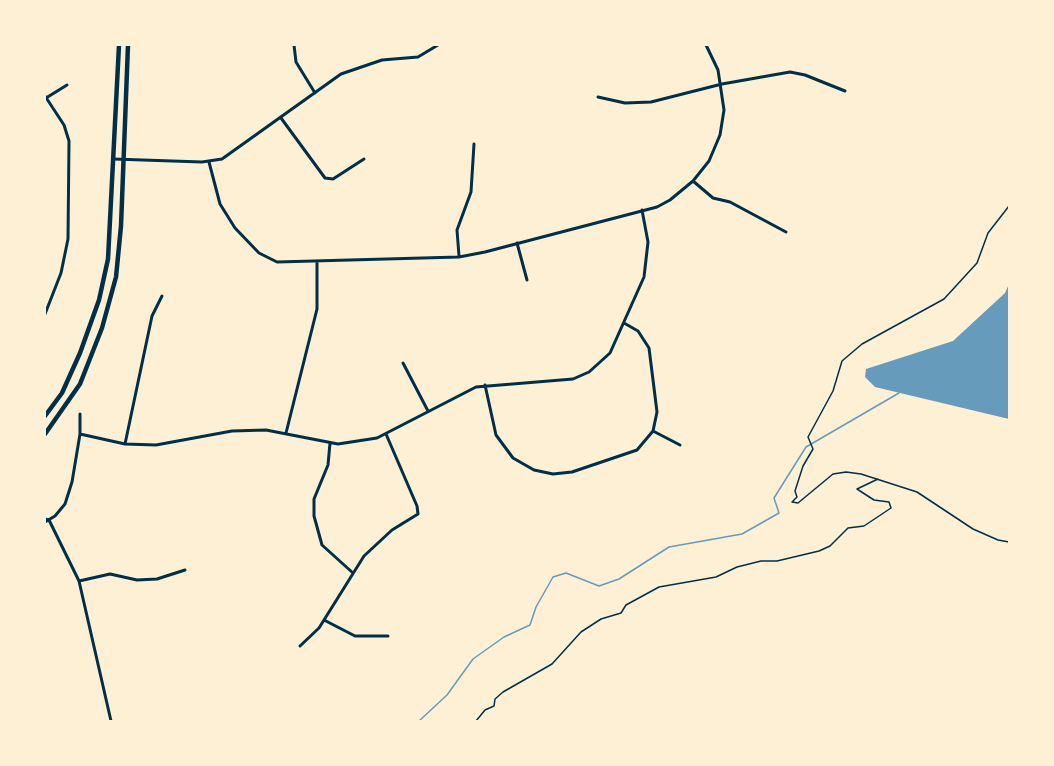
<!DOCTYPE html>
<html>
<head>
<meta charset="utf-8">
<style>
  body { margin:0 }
  #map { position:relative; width:1054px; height:766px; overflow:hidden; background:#fdf0d5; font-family:Quicksand,sans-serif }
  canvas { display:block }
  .frame { position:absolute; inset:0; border:46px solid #fdf0d5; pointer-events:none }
</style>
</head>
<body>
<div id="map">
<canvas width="1054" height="766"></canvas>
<div class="frame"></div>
</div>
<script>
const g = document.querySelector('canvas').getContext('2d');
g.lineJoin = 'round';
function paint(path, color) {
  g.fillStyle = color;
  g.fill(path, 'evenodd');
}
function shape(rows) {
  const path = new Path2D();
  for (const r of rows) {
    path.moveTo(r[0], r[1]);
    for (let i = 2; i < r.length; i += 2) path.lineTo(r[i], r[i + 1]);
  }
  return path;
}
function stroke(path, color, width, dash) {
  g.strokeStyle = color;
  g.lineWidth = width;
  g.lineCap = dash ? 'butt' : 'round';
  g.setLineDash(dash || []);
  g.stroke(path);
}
paint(shape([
  [1009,284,1009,419,875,387,865,377,866,369,953,341,1005,293]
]), '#669bbc');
stroke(shape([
  [419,721,447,695,473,659,504,637,530,625,536,607,553,577,566,573,599,586,619,579,669,547,742,534,779,513,774,498,806,447,899,393]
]), '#669bbc', 1.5);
stroke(shape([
  [1009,206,988,233,977,263,944,299,862,344,842,361,833,391,808,437,813,449,803,466,795,491,797,497,792,502,798,503,833,474,846,472,861,474,917,492,973,529,998,540,1009,542],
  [476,721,485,710,494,706,495,699,503,692,552,664,581,632,601,619,621,613,626,605,659,587,716,577,737,567,761,561,777,561,819,551,830,546,848,528,864,526,891,508,889,502,874,500,857,489,878,479]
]), '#003049', 1.5);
stroke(shape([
  [294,45,296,62,315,93],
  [45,96,64,125,69,141,68,239,61,273,45,314],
  [598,97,625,103,651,102,722,84,790,72,805,75,845,91],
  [46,98,67,85],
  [281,118,325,178,333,179,364,159],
  [113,159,202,162,222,159,341,74,382,60,418,57,438,45],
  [209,162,220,204,235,228,259,253,277,262,459,257,485,252,657,207,670,200,693,181,709,161,720,135,724,110,718,70,706,45],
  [693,181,713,198,730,202,786,232],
  [517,243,527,280],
  [459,256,457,230,471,192,474,144],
  [403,363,428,411],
  [485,385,496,435,513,458,534,470,553,474,572,472,637,450,653,431,657,412,649,348,638,331,624,323],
  [653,431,680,445],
  [286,433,317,309,317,263],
  [80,434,125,444,156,445,232,431,266,430,338,444,377,438,476,387,573,379,589,372,610,353,644,277,648,242,642,210],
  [330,443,328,465,314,499,314,516,322,545,353,573],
  [125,444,152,316,162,296],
  [45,519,49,520,79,581,111,721],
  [45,522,55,516,65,504,72,482,80,434,80,414],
  [79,581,110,574,137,580,157,579,185,570],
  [324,620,355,636,388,636],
  [300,646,319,628,364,556,392,530,418,514,417,506,386,434]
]), '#003049', 3);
stroke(shape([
  [45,416,62,393,80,353,99,300,108,259,119,45],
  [45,434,80,384,102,328,116,277,121,226,128,45]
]), '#003049', 4.5);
</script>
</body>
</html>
